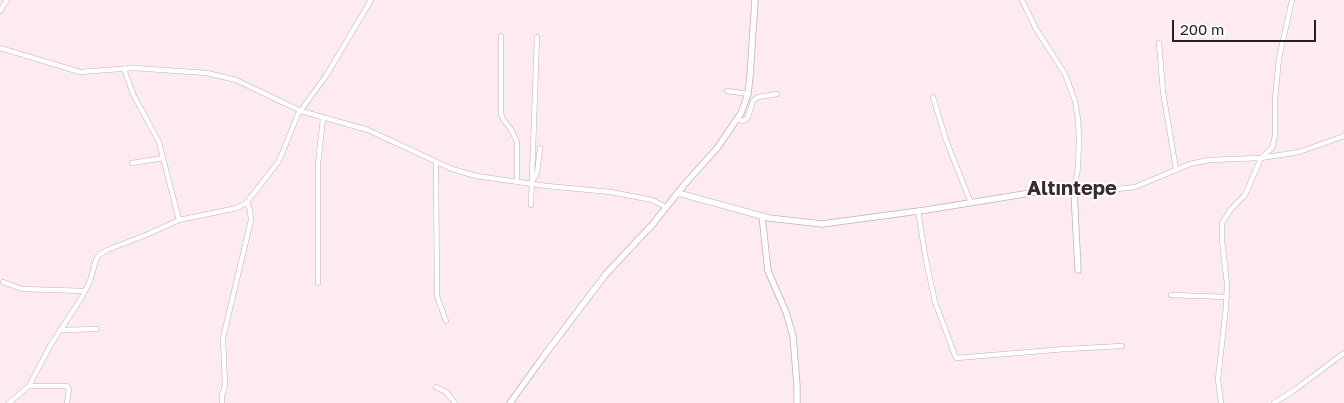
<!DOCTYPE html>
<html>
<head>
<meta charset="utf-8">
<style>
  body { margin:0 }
  #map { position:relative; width:1344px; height:403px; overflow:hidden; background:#feeaf1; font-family:"Golos Text",sans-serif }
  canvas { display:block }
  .scale { position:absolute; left:1172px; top:20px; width:144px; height:22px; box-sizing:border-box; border:2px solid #261f22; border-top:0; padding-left:6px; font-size:15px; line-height:18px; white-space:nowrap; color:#261f22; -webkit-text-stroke:4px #fefefe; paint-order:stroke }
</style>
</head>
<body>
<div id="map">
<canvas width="1344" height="403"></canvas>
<div class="scale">200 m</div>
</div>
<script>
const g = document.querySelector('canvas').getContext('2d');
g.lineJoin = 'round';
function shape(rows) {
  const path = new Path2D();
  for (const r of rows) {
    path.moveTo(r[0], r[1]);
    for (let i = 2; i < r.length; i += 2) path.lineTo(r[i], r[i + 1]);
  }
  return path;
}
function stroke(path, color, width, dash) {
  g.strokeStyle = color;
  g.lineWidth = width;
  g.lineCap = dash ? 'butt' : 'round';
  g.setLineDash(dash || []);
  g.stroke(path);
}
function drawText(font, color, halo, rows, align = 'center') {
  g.font = font + ' "Golos Text",sans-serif';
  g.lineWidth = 4;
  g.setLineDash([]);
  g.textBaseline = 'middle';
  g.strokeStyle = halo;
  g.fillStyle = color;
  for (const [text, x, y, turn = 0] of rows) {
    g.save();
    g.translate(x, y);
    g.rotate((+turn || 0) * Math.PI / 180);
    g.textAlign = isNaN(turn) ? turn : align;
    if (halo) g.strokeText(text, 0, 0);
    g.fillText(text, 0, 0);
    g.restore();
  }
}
const street = shape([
  [1022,0,1036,29,1065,74,1075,101,1078,119,1079,138,1078,168,1074,190,1108,190,1135,187,1190,164,1209,160,1261,158,1299,152,1344,136],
  [0,11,7,0],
  [501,36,501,114,503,119,512,131,517,142,517,181],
  [1159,43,1163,92,1176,169],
  [0,48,80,72,133,68,207,73,236,80,301,111,368,130,452,169,476,176,547,186,611,192,652,200,666,207],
  [124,69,133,94,159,142,179,220],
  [727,91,748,94],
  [933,97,946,140,971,203],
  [737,119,744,121,748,117,753,101,758,97,777,94],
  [436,162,437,296,446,321],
  [132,163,163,158],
  [533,180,537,173,540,148],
  [531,205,537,37],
  [918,211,926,260,935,302,956,358,1066,349,1122,346],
  [3,282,22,289,85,291],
  [318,283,318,164,323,118],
  [1171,295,1227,297],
  [60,330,97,329],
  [29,386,67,386,69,389,67,403],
  [436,387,446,392,455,403],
  [9,403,29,386,50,346,82,297,90,281,96,260,99,255,107,250,146,235,179,220,237,208,247,202],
  [222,403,222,395,225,386,223,338,251,220,250,210,247,202,279,161,298,114,326,76,371,0],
  [1221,403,1218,379,1226,307,1227,284,1222,241,1222,223,1231,209,1245,195,1261,158,1272,148,1275,136,1275,99,1279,58,1292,0],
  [1274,403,1293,391,1344,353]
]);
const secondary = shape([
  [678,193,769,218,822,224,926,210,1049,190,1074,190,1078,270],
  [762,216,768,271,786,312,793,336,797,386,797,403],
  [510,403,543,357,606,274,652,225,684,185,718,147,741,113,748,94,750,76,755,0]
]);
stroke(street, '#c3b0b7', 5.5);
stroke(secondary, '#c3b0b7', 7);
stroke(street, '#fff', 4.5);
stroke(secondary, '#fff', 5.5);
drawText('bold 20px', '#392b30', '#fefefe', [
  ["Altıntepe",1072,189]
]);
</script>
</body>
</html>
